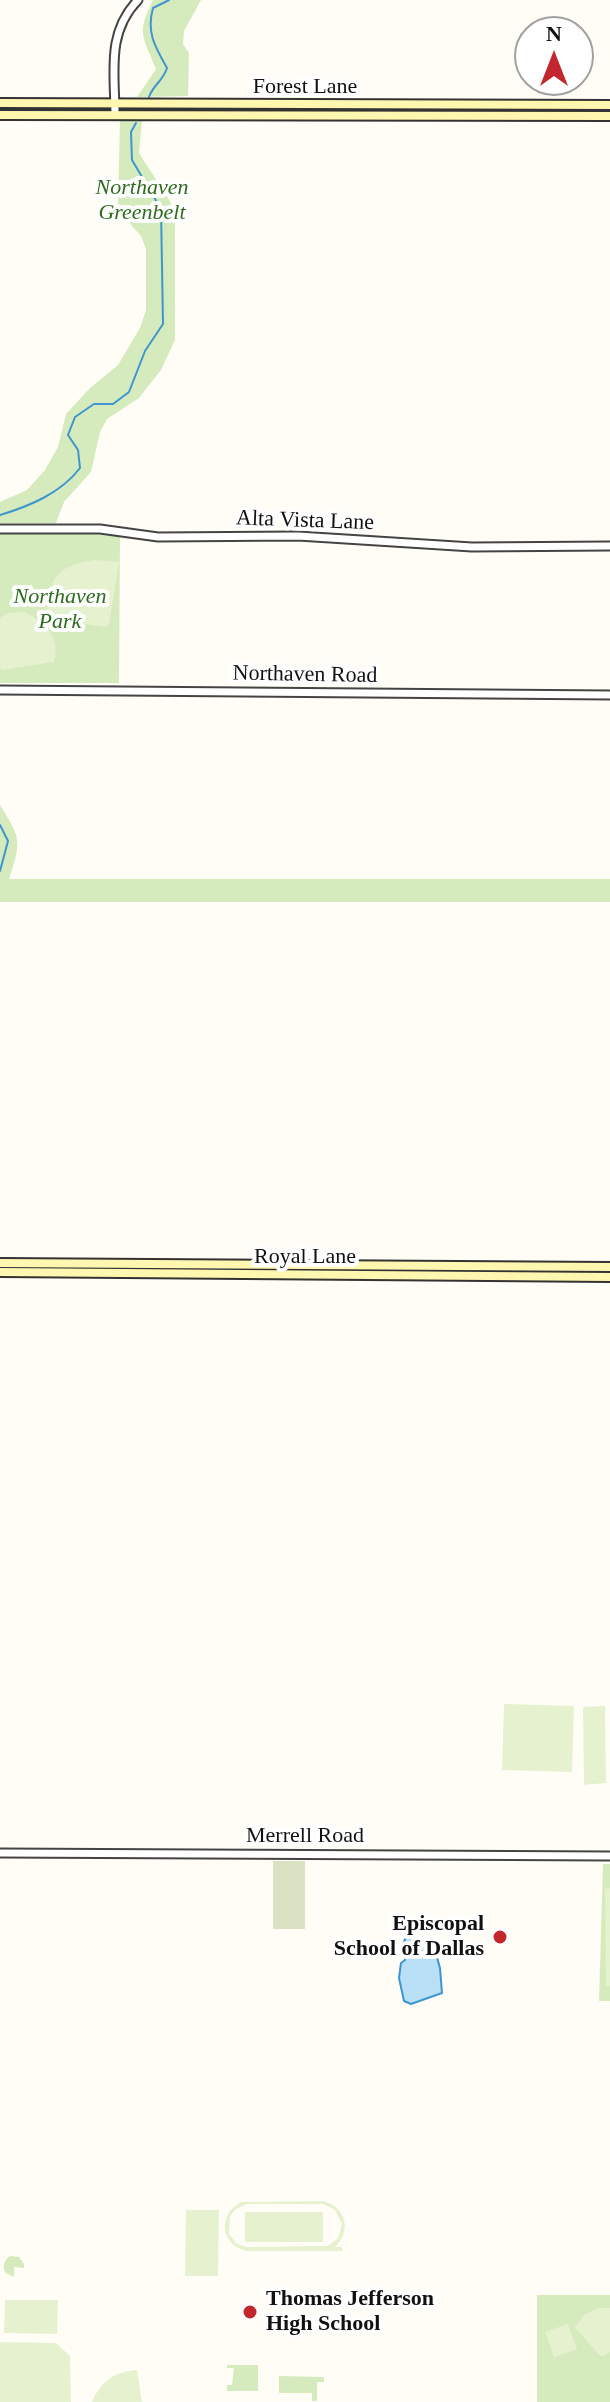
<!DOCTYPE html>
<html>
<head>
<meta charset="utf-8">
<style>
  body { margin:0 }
  #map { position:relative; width:610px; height:2402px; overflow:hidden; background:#fffdf5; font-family:"Times New Roman",serif }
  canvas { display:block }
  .north { position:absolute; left:514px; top:16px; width:80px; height:80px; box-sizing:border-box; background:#fff; border:2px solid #a0a0a0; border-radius:50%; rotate:0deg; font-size:22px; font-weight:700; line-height:32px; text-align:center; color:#111 }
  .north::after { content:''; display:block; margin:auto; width:28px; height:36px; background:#c4262e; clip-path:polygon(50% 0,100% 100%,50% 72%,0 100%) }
</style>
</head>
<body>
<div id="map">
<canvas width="610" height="2402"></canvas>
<div class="north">N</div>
</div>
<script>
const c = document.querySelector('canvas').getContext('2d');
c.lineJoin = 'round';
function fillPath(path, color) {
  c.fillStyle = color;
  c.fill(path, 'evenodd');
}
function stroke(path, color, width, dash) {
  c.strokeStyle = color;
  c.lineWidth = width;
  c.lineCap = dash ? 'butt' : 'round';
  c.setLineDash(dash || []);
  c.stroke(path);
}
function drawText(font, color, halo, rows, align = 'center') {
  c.font = font + ' "Times New Roman",serif';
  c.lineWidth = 8;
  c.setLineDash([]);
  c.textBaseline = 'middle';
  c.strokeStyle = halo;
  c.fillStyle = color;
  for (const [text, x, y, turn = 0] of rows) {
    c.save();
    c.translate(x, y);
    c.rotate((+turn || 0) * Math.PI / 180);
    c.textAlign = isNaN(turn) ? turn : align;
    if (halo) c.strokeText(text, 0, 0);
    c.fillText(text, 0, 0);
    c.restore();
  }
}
fillPath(new Path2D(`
  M153,0H201L184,31L183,44L189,53L188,96L137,97L156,69C143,36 136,34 153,0Z
  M120,121H142L139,153L170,201L175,219V340L161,370L139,398L107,419L100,432L91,472L64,502L56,523H0V502L27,490L45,470L58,447L66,414L90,388L118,365L140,328L146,310V249L141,236L124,217L118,203Z
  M0,534H101L120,537L119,683H0Z
  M0,805C22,840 21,842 9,879H610V902H0Z
  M603,1864H610V2001H599Z
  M10,2256L19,2257L24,2264V2268L14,2267V2277L6,2273C2,2267 4,2260 10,2256Z
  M537,2295H610V2402H537Z
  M227,2365H258V2391H227V2385H232L234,2368H227Z
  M279,2376L324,2377V2382H317V2401H312V2393H279Z`), '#d5ebbd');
fillPath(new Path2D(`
  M273,1861H305V1929H273Z`), '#d9e3c4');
fillPath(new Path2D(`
  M95,560L119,562L109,624L105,627L47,618C49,578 55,566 95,560Z
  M25,612C46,623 61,638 54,662L2,670L0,668V618L8,613Z
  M504,1704L574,1706L572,1772L502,1770Z
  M605,1706L606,1783L584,1785L583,1707Z
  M610,1888V1986H606L605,1889Z
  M323,2201C346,2207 352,2230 335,2247H342V2251H247C220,2245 217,2215 241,2202ZM323,2204L335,2210L342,2224L338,2238L328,2246L247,2247L237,2244L229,2234L230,2216L236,2209L247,2204Z
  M186,2210H219L218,2276H185Z
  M245,2212H323V2242H245Z
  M5,2300H58L57,2334L4,2333Z
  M599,2308H610V2351L605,2356H600L575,2327L585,2314Z
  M568,2324L577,2349L554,2357L545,2332Z
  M0,2342L56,2343L70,2356L71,2402H0Z
  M137,2370L142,2402H92C101,2381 114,2372 137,2370Z`), '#e6f2cf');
const water = new Path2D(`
  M406,1937L426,1939L439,1943L440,1947L436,1954L440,1968L442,1993L411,2004L404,2001L399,1978L401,1963L405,1960L403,1944Z`);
fillPath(water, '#b9e0f7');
stroke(water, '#3f96cf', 2);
stroke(new Path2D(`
  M149,97C153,85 163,81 167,68C155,47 146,32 153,8L169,0
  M0,515C30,506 61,493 80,468L78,450L68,435L75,417L94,404H113L129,392L145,351L163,324L161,209L132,160L131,132L136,123
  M0,825L8,841L0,871`), '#3f96cf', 2);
const tertiary = new Path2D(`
  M115,115C115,73 106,33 138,0
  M0,529H100L158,537L298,536L472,547L610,546
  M0,690L610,695
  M0,1853L610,1856`);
const secondary = new Path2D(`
  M0,103L610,105
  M0,115L610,116
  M0,1263L610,1267
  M0,1272L610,1277`);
stroke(tertiary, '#444', 11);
stroke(secondary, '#333', 12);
stroke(tertiary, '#fff', 7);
stroke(secondary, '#fff6b0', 8);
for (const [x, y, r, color] of [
  [500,1937,8,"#c4262e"],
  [250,2312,8,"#c4262e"]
]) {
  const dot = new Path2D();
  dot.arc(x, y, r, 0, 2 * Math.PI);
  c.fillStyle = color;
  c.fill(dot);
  stroke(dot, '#fff', 3);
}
drawText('22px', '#111', '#fff', [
  ["Forest Lane",305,87],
  ["Alta Vista Lane",305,521,2],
  ["Northaven Road",305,675,1],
  ["Royal Lane",305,1257],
  ["Merrell Road",305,1836]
]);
drawText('italic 22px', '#2f6b1f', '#fff', [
  ["Northaven",142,188],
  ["Greenbelt",142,213],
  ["Northaven",60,597],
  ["Park",60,622]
]);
drawText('bold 22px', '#111', '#fff', [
  ["Episcopal",484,1924],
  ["School of Dallas",484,1949],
  ["Thomas Jefferson",266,2299,"left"],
  ["High School",266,2324,"left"]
], 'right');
</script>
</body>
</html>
